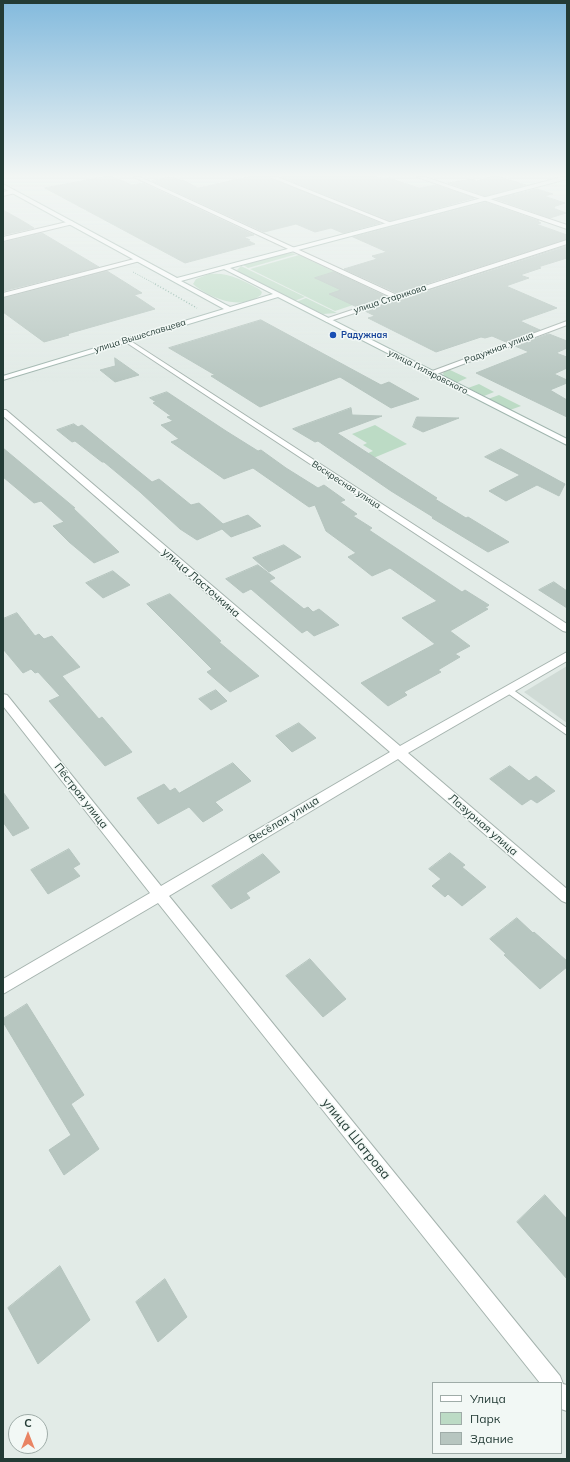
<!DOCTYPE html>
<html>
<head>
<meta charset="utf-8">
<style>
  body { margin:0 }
  #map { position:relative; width:570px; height:1462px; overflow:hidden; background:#e2ebe7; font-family:Mulish,sans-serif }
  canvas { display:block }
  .frame { position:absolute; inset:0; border:4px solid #233b35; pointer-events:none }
  .legend { position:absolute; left:432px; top:1382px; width:130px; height:72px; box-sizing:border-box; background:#f2f8f5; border:1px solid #9faca8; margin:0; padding:5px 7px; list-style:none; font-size:12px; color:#233b35 }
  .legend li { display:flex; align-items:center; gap:8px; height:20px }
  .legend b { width:20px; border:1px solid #9faca8 }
  .north { position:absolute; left:8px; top:1414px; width:40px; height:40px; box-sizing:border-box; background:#f2f8f5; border:1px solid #9faca8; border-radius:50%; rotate:0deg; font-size:11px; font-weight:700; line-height:16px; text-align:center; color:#233b35 }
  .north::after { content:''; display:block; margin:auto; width:14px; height:18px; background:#e98463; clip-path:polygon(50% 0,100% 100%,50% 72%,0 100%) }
</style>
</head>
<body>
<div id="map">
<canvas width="570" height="1462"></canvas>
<div class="frame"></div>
<ul class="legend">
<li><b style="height:5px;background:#fff"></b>Улица</li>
<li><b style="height:11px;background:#bcdbc5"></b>Парк</li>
<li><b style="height:11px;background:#b7c6c0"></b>Здание</li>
</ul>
<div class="north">С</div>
</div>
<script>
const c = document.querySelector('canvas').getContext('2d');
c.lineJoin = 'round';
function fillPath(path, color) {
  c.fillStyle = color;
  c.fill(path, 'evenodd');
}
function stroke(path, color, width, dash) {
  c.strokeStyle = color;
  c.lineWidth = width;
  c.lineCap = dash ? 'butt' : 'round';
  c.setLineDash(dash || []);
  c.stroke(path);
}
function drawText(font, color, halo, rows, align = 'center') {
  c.font = font + ' Mulish,sans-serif';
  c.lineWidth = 3;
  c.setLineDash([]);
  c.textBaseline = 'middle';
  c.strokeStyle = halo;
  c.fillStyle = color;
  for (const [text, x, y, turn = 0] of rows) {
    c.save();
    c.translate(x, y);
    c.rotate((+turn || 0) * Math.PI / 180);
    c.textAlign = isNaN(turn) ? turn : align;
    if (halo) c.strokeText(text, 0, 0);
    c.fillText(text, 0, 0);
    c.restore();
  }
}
fillPath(new Path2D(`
  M567,666V723L524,692Z`), '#d0dbd6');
fillPath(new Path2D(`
  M291,253L297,254L248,268L243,265L284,254Z
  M299,255L381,294L383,295L335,311L250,269Z
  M241,266L305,297L294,301L239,273L237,270Z
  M209,274C229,272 242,280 259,289L262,292L261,295C244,308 223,302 206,293C202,290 197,288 193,284L196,279Z
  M306,298L337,313L323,314L296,302Z
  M448,369L467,378L456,383L444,377L443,373Z
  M479,384L494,392L484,396L468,388Z
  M499,395L521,406L510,410L488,399Z
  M375,425L407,444L359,464L352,460L373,451L363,445L367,443L352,434Z`), '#bcdbc5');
const building = new Path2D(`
  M103,177H113L132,185L143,183L254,235L244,237L250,240H247L255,244L185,263L45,188Z
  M169,177L185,181L198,188L248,177H269L380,223L343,233L331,228L315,232L296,224L264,232L152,181Z
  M281,177H377L383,179L389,178L419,188L436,185L474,198L390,221Z
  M490,177H500L526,185L485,196L448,183L472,179L476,181Z
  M537,189L553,194L544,196L565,203L553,207L555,208H553L566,213L550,218L496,199Z
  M485,202L539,221H537L541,223L536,224L567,235V239L397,293L344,269L377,259L372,256L387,252L353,237Z
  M3,210L21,220L34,228L3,235Z
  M42,233L99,267L3,291V242Z
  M567,246V258L538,267L541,268L520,275L529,278L506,286L557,308L520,321L540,330L506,342L492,336L485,338L481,337L436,352L368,318L375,316L365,311Z
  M107,271L142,293L134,295L155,309L67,334L69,335L44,342L3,312V298Z
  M334,272L387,297L357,307L329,294L341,290L315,278Z
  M261,320L381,385L389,382L419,399L391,408L340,377L260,407L211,376L215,375L169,348Z
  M549,334L567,341V348L556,353L567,357V368L554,374L567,380V383L550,390L567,400V417L476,373L529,352L515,346Z
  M115,358L139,375L115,382L100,370L115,366Z
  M167,392L226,431L258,451L261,450L286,468L318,488L324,485L345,500L340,502L357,514L353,516L372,528L369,530L462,592L465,590L489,605L485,608L488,609L450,631L470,646L455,654L460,657L438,670L441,672L404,692L407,695L388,706L361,683L435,644L402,618L437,601L390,568L372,576L348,557L356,553L326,531L315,505L309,507L253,468L224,479L171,442L179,439L161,425L173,421L167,417L171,416L153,403L156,402L150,398Z
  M351,408L352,415L382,416L337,433L437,498L435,499L466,518L468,517L509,542L488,552L432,518L433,517L391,491L318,441L315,442L293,429Z
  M417,417L459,418L423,432L413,427Z
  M74,424L78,427L82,425L152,482L159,479L191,505L199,503L223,524L248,515L261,526L231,537L222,529L197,540L180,529L140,492L104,462H102L75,441L72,442L57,430Z
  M3,448L75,508H73L119,552L94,563L69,542L53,526L64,522L41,501L34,503L3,477Z
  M501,449L565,484L559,496L537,485L506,501L489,491L520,475L485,457Z
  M284,545L301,557L269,572L253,558Z
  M258,565L275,578L269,581L304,609L308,607L313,612L319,609L339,625L314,636L307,630L302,633L251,589L243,593L226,579Z
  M113,571L130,585L103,598L86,583Z
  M554,582L567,591V608L539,590Z
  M170,594L221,641L219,642L259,676L230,692L207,672L212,669L147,604Z
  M17,613L35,636L39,634L44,639L52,636L80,667L62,676L99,719L102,717L132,752L105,766L49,701L60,696L38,672L35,673L31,669L23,673L3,649V619Z
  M216,690L227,701L211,710L199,699Z
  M299,723L316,738L292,752L276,736Z
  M233,763L251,781L215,802L223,810L203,822L189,807L158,824L137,798L164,784L170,791L175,788L179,793Z
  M510,766L529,781L536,776L555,791L537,803L531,799L522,805L490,779Z
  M3,792L29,828L13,836L3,822Z
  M69,849L80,864L73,868L80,876L48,894L31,870Z
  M450,853L465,865L462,867L486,887L462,906L448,894L445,897L432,886L441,879L429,869Z
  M263,854L280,872L246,893L250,898L231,909L212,886Z
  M517,918L533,933L534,932L567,961V967L540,989L504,955L506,954L490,939Z
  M310,959L346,999L323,1017L286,976Z
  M27,1004L84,1095L71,1104L99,1149L64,1175L49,1150L71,1135L3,1022V1019Z
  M545,1195L567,1219V1279L517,1222Z
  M60,1266L90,1320L38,1364L8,1308Z
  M165,1279L187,1317L158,1342L136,1302Z`);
fillPath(building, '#b7c6c0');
stroke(building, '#b5c4be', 1);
const lane = new Path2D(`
  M509,687L567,728V735L506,692L505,690L506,688Z`);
const street = new Path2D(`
  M134,177H140L397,295L567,240V244L327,322L324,320L325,319L391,297Z
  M270,177H277L394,224L389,225Z
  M417,177H425L567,225V229Z
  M13,190L15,191V193L3,196V192Z
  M71,221L73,222V224L3,241V237Z
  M138,258L140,259V261L3,297V293Z
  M567,321V325L434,375H431L427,373Z
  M126,338L567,624V632L563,631L124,341V339Z
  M3,410H6L400,746L567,652V661L408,753L567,889V903L562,901L398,759L169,896L560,1376L563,1384L567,1385V1411L561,1409V1383H540L158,903L3,994V979L150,893L3,706V694L7,695L161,886L390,752L3,416Z`);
const secondary = new Path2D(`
  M562,177H567V179L230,268L567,439V445L278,297L3,380V376L224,309L3,188V184L177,278ZM224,269L273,294L230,307L181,281Z`);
stroke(lane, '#a5b3ae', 2);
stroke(street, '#a5b3ae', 2);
stroke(secondary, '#a1b6af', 2);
stroke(new Path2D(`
  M133,272L157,285`), '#84ada0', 1, [1, 1.5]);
stroke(new Path2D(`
  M155,284L197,308`), '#84ada0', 1.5, [1, 2]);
fillPath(lane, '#fff');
fillPath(street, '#fff');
fillPath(secondary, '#fff');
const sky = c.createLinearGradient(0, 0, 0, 382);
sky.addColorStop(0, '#83badd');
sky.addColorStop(0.46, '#f2f6f4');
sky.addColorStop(1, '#f2f6f400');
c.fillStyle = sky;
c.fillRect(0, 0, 570, 382);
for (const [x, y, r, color] of [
  [333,335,4,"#1a4fb4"]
]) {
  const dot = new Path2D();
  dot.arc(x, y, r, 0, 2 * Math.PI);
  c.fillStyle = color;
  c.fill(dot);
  stroke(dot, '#f2f8f5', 1.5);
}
drawText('9px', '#233b35', '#f2f8f5', [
  ["улица Старикова",390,299,-18],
  ["улица Вышеславцева",140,336,-17],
  ["Радужная улица",499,348,-21],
  ["улица Гиляровского",428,372,27],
  ["Воскресная улица",346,485,33]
]);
drawText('bold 9px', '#164399', '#f2f8f5', [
  ["Радужная",341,335]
], 'left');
drawText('11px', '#233b35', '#f2f8f5', [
  ["улица Ласточкина",201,583,41],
  ["Пёстрая улица",81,796,52],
  ["Весёлая улица",284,820,-31],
  ["Лазурная улица",483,825,41]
]);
drawText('13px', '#233b35', '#f2f8f5', [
  ["улица Шатрова",356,1139,51]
]);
</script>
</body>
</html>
